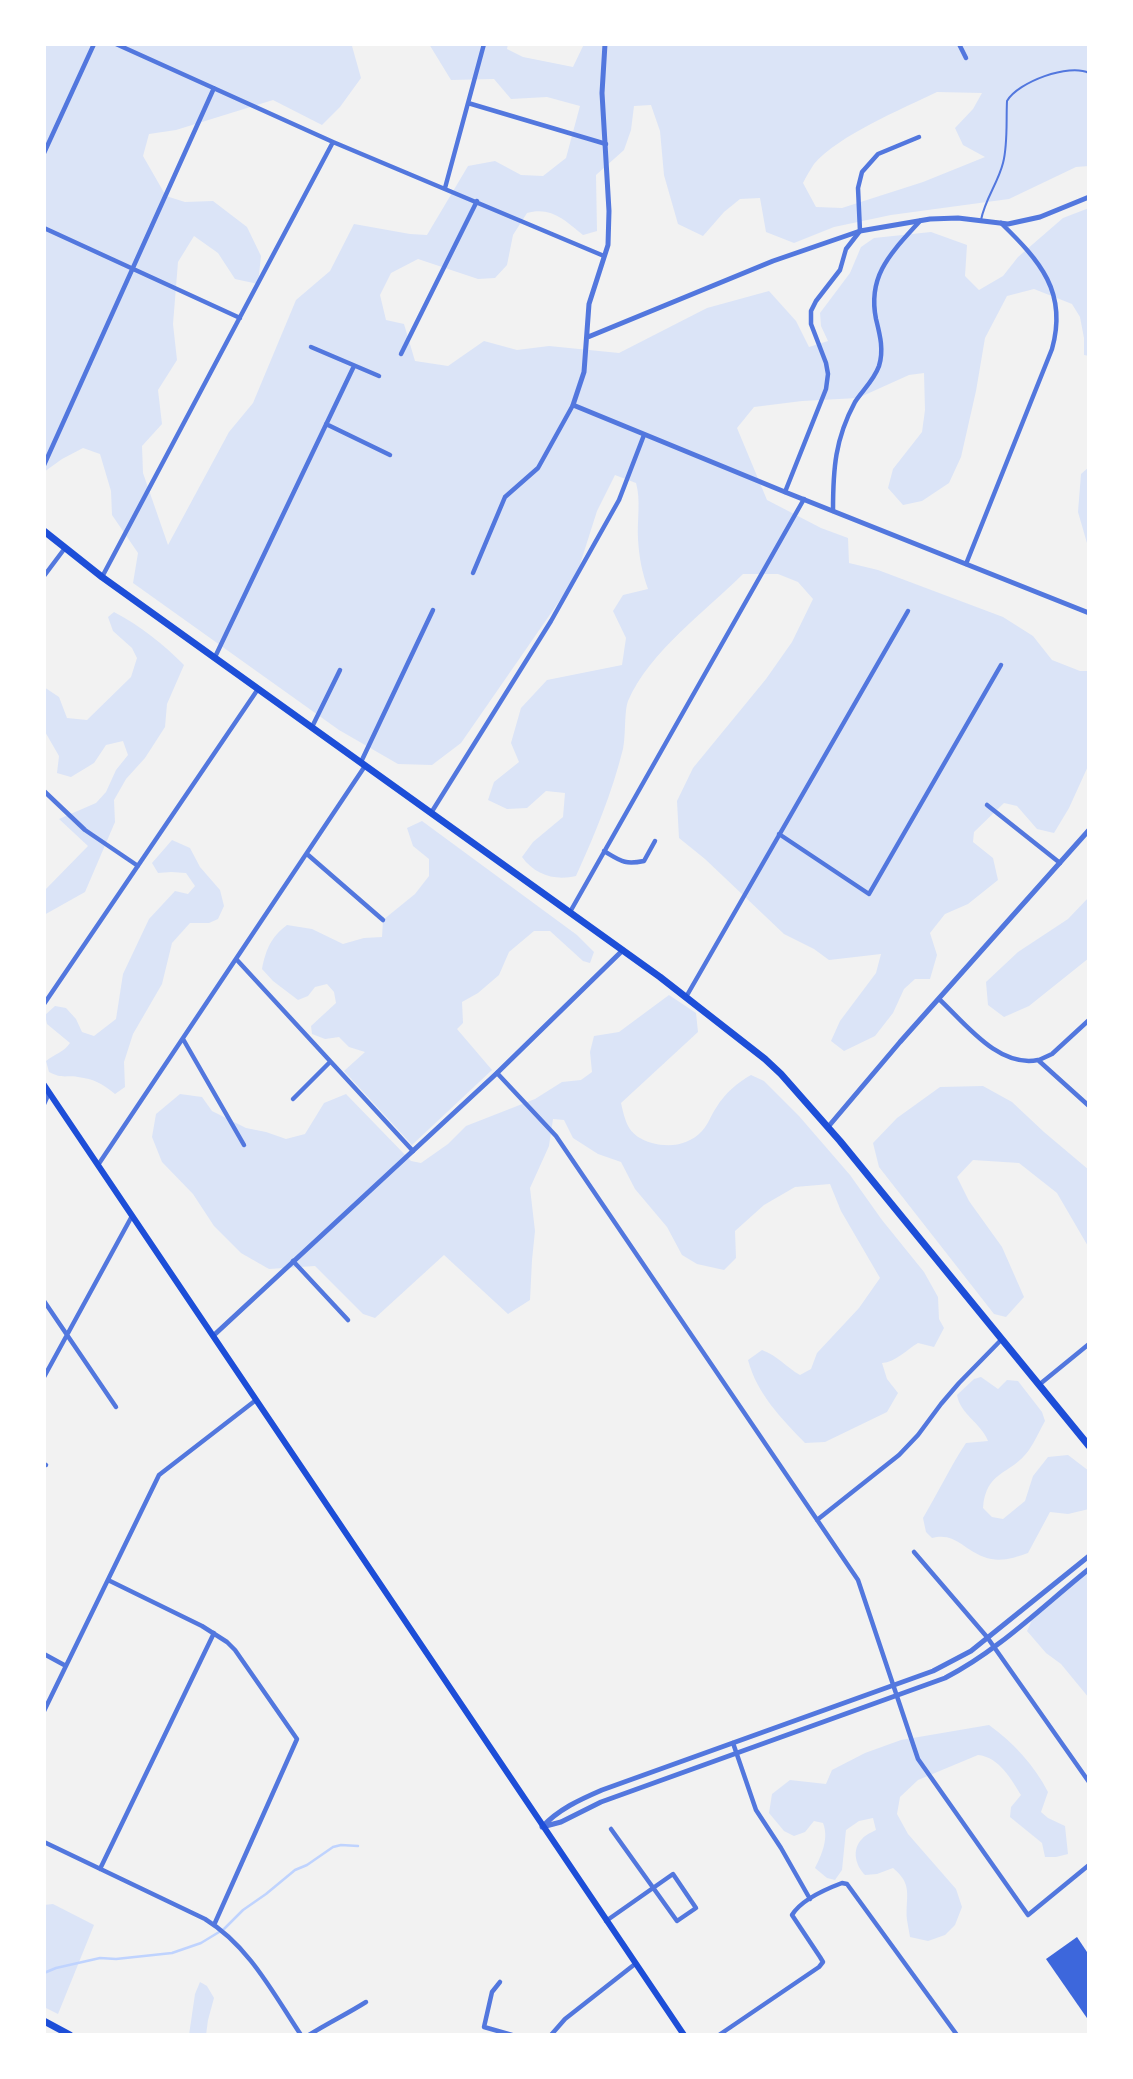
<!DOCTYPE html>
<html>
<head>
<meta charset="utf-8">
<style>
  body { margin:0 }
  #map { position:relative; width:1133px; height:2079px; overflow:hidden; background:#f2f2f2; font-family:Quicksand,sans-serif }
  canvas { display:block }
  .frame { position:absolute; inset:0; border:46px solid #fff; pointer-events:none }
</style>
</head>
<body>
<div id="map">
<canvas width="1133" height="2079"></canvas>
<div class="frame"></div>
</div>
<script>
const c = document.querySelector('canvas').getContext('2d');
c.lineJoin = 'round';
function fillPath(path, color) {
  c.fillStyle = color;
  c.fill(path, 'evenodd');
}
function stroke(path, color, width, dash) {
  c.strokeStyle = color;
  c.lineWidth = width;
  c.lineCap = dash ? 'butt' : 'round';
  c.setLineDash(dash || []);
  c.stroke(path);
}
fillPath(new Path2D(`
  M44,44H349L352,46L361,78L340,107L322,125L273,100L176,130L149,134L143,156L166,196L185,202L213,201L247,227L261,256L258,284L235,279L218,253L194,236L178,262L173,324L177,360L158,390L162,424L142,446L143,473L168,545L229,432L253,403L296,300L330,271L354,224L410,234L427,235L468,166L495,161L521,175L543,176L566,158L580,106L547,97L511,99L494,79L451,80L429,44H508L507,49L523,57L573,67L584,44H1089V166L1076,167L1009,199L891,215L834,227L794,243L766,232L760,198L740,199L724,212L703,236L678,224L664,175L660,131L651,105L634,106L631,130L624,150L596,175L597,231L583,235C566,221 551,206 527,213L513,235L507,265L495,278L478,279L418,259L391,273L380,295L386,320L404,324L415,361L448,366L484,341L517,350L549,346L619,353L707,308L769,291L796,321L809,347L828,341L821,326L820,313L850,273L861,247L874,238L931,232L967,245L965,276L979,290L1003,276L1018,257L1063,218L1089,208V356L1084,355V338L1080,317L1072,304L1034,289L1007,296L985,338L976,391L961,457L949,483L922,501L903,505L888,488L893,469L922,432L925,410L924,373L909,375L858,398L802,401L754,407L737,428L767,500L821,528L848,538L849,563L878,570L1003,617L1033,636L1052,660L1080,671H1089V764L1069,808L1054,833L1037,829L1017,806L1004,803L974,832L973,842L993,858L998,880L968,904L945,914L930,933L937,955L930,979H915L904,989L893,1013L875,1036L844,1051L831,1041L840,1021L876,973L881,954L829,960L814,949L784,934L705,859L679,838L677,801L693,768L766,679L792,642L813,599L798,582L778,574H743C706,611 649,652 628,701C624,712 626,735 623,749C612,793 595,834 576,876C555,881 535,875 522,857L533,842L563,817L565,793L546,791L527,808L507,809L488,800L494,782L519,762L511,743L521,708L547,680L622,665L626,638L613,611L623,595L648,589C642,572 639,557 638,539C637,520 641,500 636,483L615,475L597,511L576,577L461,743L432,765L398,764L339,730L133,583L138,553L112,515L111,491L100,454L83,448L62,459L44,472ZM937,92L982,93L973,109L955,128L963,145L985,157L923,182L842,208L816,207L803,183C806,177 810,170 814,164C839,135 902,109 937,92Z
  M1089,467V550L1078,512L1081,474Z
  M114,612C141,626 163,644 184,665L167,704L165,727L145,758L126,779L114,800L115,822L85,892L44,915V891L88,846L59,819L96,803L106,792L116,770L128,755L123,741L106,745L94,763L71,777L57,773L59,756L44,730V687L59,697L67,718L87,720L131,677L137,658L132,648L113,631L108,617Z
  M422,821L577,935L594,952L590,963L583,961L550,931H534L509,952L499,975L478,993L462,1002L463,1023L457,1029L492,1070L412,1145L344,1071L365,1052L349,1047L339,1037L325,1039L312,1034L311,1026L336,1003L334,992L327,984L315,987L308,996L298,1000L273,981L262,969C266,949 271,937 287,925L312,929L343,944L364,938L382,937L383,920L415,894L429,876V859L413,846L407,828Z
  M172,840L190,848L200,867L220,890L224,906L218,919L209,923H190L172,943L162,984L133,1034L124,1062L125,1087L115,1094C103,1084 94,1079 78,1077C65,1075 62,1079 49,1072L46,1061C55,1054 64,1052 70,1043L47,1024L45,1015L55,1006L66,1008L76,1019L82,1032L94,1036L116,1019L123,974L149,919L175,891L188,894L195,886L186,873L171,872L158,873L152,863Z
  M1089,897V958L1029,1006L1004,1017L988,1005L986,982L1018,952L1068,919Z
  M669,995L696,1013L698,1032L621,1103C626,1125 629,1136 652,1143C670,1148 689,1145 702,1131C708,1125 711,1115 716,1108C725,1093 737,1083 751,1075L764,1081L799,1116L850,1175L882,1220L924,1272L938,1297L939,1319L944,1328L934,1347L918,1343C906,1350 896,1362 882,1363L887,1379L898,1393L887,1412L825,1442L805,1443C781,1418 757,1394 748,1360L762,1350C778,1356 786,1367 800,1375L811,1369L817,1353L859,1308L880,1278L841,1211L830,1184L795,1187L764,1205L735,1231L736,1258L724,1270L697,1264L682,1255L667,1227L635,1189L621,1162L598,1154L573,1138L564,1120L553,1119L549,1146L530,1188L535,1231L532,1260L530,1300L508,1314L444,1255L375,1318L363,1314L315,1266L269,1269L241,1253L214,1226L193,1194L162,1162L152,1137L156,1114L180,1094L202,1097L212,1111L246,1128L266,1132L286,1139L305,1134L324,1103L346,1094L411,1161L421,1163L448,1144L466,1126L535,1099L562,1082L581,1080L592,1072L590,1052L594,1036L619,1032Z
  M983,1086L1012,1102L1044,1132L1089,1170V1248L1057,1193L1019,1163L973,1160L957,1177L969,1201L1002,1247L1024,1297L1006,1317L994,1314L879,1167L873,1143L897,1118L940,1087Z
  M981,1377L998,1389L1007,1380L1018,1381L1042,1412L1045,1421C1040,1430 1035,1441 1029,1450C1010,1476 986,1470 983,1508L992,1517L1003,1519L1025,1501L1033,1476L1048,1457L1068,1455L1089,1471V1509L1068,1514L1050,1512L1028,1553C1014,1558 999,1563 984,1557C964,1550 955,1532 932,1538L926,1532L923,1518C938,1493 950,1467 966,1443L988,1441C981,1423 960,1414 957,1395L974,1379Z
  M1089,1571V1698L1061,1664L1046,1653L1027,1631L1033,1618Z
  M989,1725C1014,1743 1034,1765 1048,1792L1041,1812L1048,1818L1065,1826L1068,1854L1056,1857H1045L1042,1843L1010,1817L1011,1807L1021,1795C1011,1779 999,1757 978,1755L918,1780L900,1797L897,1814L908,1834L956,1889L962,1907L955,1925L945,1935L928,1941L910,1937C909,1931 908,1926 907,1920C905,1897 914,1885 893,1868L877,1874L865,1875C856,1866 851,1850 862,1839C865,1835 872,1832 876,1830L873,1818L859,1821L846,1830L842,1870L835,1880L827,1878L815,1868C822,1854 829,1838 823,1823L814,1821L805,1832L794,1836L784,1831L769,1813L772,1794L790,1780L826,1784L832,1770L865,1753L901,1740Z
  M53,1904L94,1925L58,2014L44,2007V1905Z
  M200,1982L207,1986L214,1998L208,2020L206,2035H189L195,1994Z`), '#dbe4f7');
stroke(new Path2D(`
  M44,1973L56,1968L100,1958L116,1959L172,1953L201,1943L224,1929L243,1910L266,1894L295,1870L307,1865L333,1847L341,1845L358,1846`), '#bfd3fe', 2.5);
fillPath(new Path2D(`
  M1077,1937L1089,1955V2021L1046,1959Z`), '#3d67dc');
stroke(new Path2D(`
  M981,220C985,199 998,183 1003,163C1008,144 1006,121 1007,101C1018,82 1069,63 1089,73`), '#5277de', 2);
stroke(new Path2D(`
  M116,44L333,142L604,256
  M959,44L966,58
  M468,103L606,144
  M44,153L94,44
  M445,188L484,44
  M44,228L240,318
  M311,347L379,376
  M401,354L477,201
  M326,424L390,455
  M44,465L214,88
  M785,492L826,389L828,374L826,363L811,324V311L816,301L840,270L846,249L860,231L858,188L862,172L878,154L919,137
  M833,511C833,469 835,439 855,402C863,390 874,380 879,366C884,350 880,335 876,319C867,275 892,252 920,221
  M966,564L1052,349C1068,292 1040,261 1001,223
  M473,573L505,497L538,468L573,405
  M44,576L65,548
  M102,577L333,142
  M215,657L354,366
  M312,727L340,670
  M361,762L433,610
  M44,791L85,830L138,866
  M987,805L1060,863
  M431,813L551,621L619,500L644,435
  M779,834L869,894L1001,665
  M604,851C621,861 624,865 644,861L655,841
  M307,854L383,920
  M570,912L804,499
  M237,960L413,1151
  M686,997L908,611
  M939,999C965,1023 998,1068 1038,1060L1089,1106
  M44,1004L258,689
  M183,1039L244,1145
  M1039,1060L1052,1054L1089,1020
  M497,1073L556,1136L858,1580L918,1759L1028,1915L1089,1865
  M293,1099L330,1062
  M44,1104L49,1093
  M98,1165L365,766
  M293,1261L348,1320
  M44,1301L116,1407
  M44,1377L132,1216
  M1040,1384L1089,1344
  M44,1464L46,1465
  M817,1520L899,1455L918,1435L941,1404L959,1383L1002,1339
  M914,1552L987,1637L1089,1782
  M108,1580L202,1626L227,1642L235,1650L297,1739L214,1925
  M44,1654L66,1666
  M44,1711L159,1475L256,1400
  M733,1743L756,1810L781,1848L810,1899
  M44,1842L205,1919C249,1946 273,1993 301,2035
  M100,1869L214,1633
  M606,1921L673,1874L696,1908L677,1921L611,1829
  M500,1982L492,1992L484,2027L512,2035
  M309,2035C328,2023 347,2014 366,2002
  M551,2035L565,2019L635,1964
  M719,2035L819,1967L823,1962L820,1957L792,1915C801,1900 826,1889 842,1883L847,1884L957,2035`), '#5277de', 4.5);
stroke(new Path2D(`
  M605,44L602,93L609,211L608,245L589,304L584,372L573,405L785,492L1089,613
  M588,337L773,261L860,231L930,219L958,218L1008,224L1040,217L1089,197
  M828,1127L900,1042L1089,830
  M213,1336L497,1073L623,950
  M542,1827C559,1809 579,1800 602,1790L933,1671L971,1651L1089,1556
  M542,1827L561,1822L601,1802L945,1678C998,1651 1043,1606 1089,1569`), '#5277de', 5);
stroke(new Path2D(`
  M44,1085L684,2035`), '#1d4ed8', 6);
stroke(new Path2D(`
  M44,531L102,577L660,977L765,1059L781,1074L840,1141L1089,1446
  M44,2021L70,2035`), '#1d4ed8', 7);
</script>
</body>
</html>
